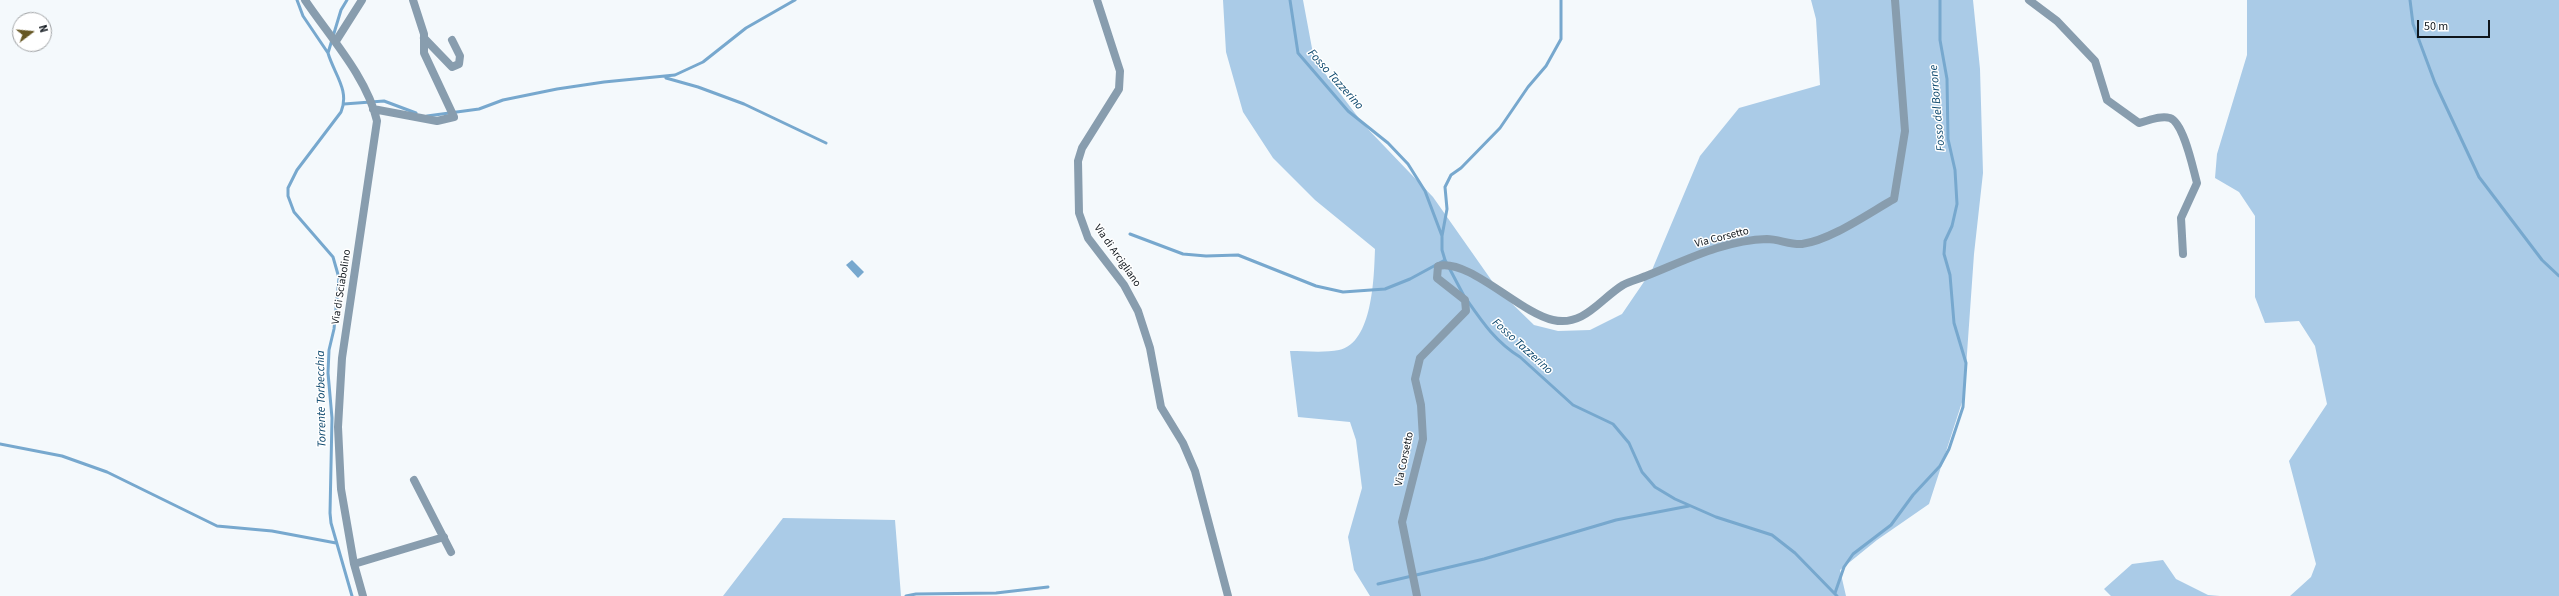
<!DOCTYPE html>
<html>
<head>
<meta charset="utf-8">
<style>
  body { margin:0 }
  #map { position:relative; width:2559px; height:596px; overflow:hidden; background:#f4f9fc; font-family:"Source Sans 3",sans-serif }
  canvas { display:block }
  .north { position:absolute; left:12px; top:12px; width:40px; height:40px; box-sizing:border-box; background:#fff; border:1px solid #9fa2a4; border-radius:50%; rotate:74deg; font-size:11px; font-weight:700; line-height:16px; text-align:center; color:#0f161c }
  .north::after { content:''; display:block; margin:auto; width:14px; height:18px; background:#665724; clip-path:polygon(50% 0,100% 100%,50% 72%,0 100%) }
  .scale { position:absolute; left:2417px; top:20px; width:73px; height:18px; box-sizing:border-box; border:2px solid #0f161c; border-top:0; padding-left:5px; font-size:12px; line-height:14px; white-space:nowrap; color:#0f161c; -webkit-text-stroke:3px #fff; paint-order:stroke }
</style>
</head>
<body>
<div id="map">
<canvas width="2559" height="596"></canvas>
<div class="north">N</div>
<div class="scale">50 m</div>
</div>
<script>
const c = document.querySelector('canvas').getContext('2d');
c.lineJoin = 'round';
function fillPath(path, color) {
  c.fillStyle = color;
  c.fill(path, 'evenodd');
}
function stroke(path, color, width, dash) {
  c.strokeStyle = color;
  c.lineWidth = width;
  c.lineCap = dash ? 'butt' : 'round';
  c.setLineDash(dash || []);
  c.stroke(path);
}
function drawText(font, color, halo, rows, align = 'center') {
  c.font = font + ' "Source Sans 3",sans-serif';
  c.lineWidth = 3;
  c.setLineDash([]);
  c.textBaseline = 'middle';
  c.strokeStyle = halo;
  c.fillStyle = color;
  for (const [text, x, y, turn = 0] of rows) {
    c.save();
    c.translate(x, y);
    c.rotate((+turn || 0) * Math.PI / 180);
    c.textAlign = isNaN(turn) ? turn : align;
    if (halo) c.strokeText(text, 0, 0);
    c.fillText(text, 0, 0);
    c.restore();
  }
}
fillPath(new Path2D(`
  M1223,0H1303L1314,59L1364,125L1433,197L1499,291L1534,325L1558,331L1590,330L1622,314L1652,270L1700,156L1739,108L1820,85L1816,19L1811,0H1973L1980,69L1983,173L1974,254L1964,396L1929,504L1877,540L1840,570L1846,596H1370L1354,570L1348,537L1362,488L1356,440L1350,422L1298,417L1290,351C1305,351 1324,353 1339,350C1373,343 1374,276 1375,249L1315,200L1273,158L1243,112L1226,52Z
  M2247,0H2559V596H2290L2311,577L2316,564L2289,461L2327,404L2315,346L2299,321L2265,323L2255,297V216L2239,192L2215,178L2217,154L2247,55Z
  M783,518L895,520L901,596H723Z
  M2163,560L2176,579L2208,595L2220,596H2111L2104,589L2132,564Z`), '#aacbe7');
fillPath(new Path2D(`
  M852,260L864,272L858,278L846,265Z`), '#77a8ce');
stroke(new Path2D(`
  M297,0L303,16L328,53
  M347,0L341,10L328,53C334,74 350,90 341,112L297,170L288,188V196L294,212L333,257L339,278L334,329L329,350L328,373L332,418L330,513L331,523L352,596
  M1290,0L1298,53L1348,111L1388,143L1408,164L1425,191L1442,236V250L1445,260L1464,296
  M2410,0L2413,24L2435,83L2479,177L2542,260L2559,276
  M666,78L698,87L744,104L826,143
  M344,104L384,101L416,113
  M427,116L479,109L503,100L557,89L604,82L675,75L703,62L746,28L795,0
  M1130,234L1183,254L1206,256L1238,255L1316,286L1343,292L1385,289L1410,279L1445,260
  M1442,236L1447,209L1445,187L1451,175L1461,168L1500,128L1528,87L1546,66L1561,39V0
  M1467,300C1483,323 1496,342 1520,357L1573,405L1613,424L1629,443L1642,472L1655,487L1675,499L1716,517L1772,535L1795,553L1837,596
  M0,444L62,456L107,472L217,526L272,531L336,543
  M1378,584L1484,559L1616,520L1689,506
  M1835,593L1844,567L1853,554L1891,525L1913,495L1940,466L1949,449L1963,407L1966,363L1954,323L1950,275L1944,254L1945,241L1952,226L1957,204L1955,170L1948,139L1947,79L1940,40V0
  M906,596L916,594L996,593L1048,587`), '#77a8ce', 3);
stroke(new Path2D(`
  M305,0C329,36 367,77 377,121L342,358L338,427L341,489L354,564L363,596
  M1097,0L1120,71L1119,89L1082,148L1078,161L1079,213L1088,238L1124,285L1138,311L1150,348L1161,407L1183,443L1195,471L1228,596
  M2029,0L2057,21L2095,61L2107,100L2139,123C2148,121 2160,115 2170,118C2184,123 2193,169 2197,183L2181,218L2183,254
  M424,38L452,67L459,64L460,56L452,40
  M336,41L362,0
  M373,109L437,121L454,117L424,53V34L413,0
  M414,480L451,552
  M354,564L444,537
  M1417,596L1402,522L1423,439L1421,405L1415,379L1420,358L1466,311L1465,300L1437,278L1438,266C1469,258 1520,313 1553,320C1584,327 1600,299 1623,285C1630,281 1639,279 1646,276C1684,261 1724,240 1767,239C1778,239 1791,245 1802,244C1831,240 1869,213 1894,199L1905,131L1895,0`), '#889dae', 8);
drawText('11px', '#0f161c', '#fff', [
  ["Via Corsetto",1722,238,-14],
  ["Via di Arcigliano",1117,256,55],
  ["Via di Sciabolino",342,287,-81],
  ["Via Corsetto",1405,459,-78]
]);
drawText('italic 12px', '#0a466c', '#fff', [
  ["Fosso Tazzerino",1335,80,48],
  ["Fosso del Borrone",1938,108,-95],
  ["Fosso Tazzerino",1522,347,42],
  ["Torrente Torbecchia",322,399,-91]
]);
</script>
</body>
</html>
